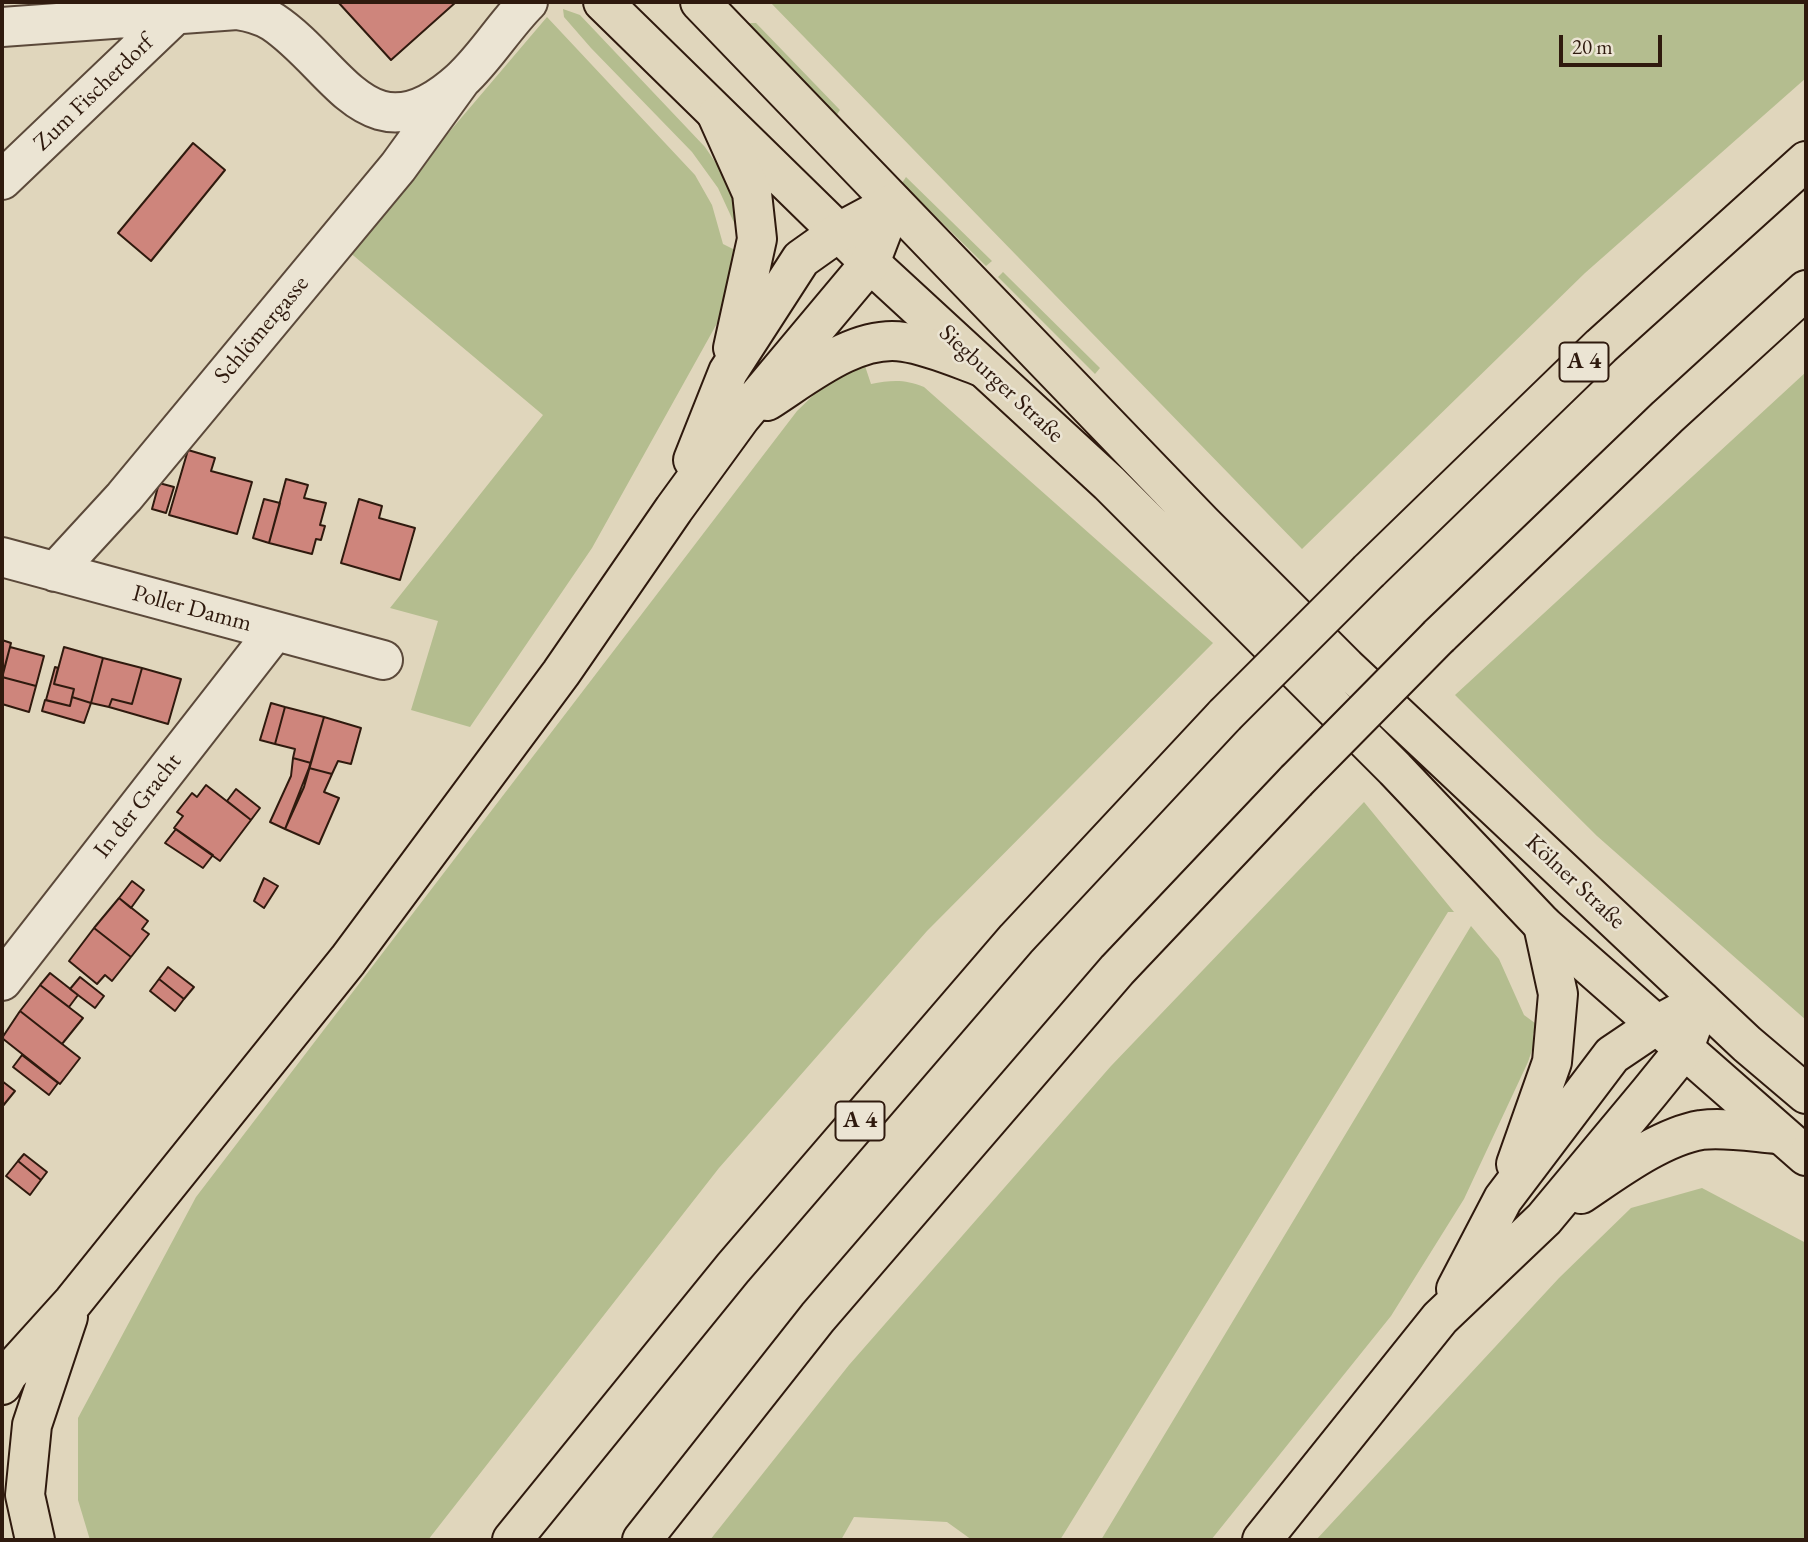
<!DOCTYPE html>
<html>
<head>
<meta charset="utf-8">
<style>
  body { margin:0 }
  #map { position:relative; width:1808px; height:1542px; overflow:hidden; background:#e0d6bc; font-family:"EB Garamond",serif }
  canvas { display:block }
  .frame { position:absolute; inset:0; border:4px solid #2f1a0e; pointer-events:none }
  .scale { position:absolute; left:1559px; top:35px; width:103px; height:32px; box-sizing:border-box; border:4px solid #2f1a0e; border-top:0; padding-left:9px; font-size:21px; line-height:24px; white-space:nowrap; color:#2f1a0e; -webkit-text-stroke:5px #ebe4d3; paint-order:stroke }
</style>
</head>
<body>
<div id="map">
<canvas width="1808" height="1542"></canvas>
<div class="frame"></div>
<div class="scale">20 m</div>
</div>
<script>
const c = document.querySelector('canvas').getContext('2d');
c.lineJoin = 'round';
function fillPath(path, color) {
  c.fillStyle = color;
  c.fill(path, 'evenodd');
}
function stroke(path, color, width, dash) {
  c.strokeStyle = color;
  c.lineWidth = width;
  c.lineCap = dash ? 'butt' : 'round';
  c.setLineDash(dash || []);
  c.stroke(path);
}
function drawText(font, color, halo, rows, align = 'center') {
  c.font = font + ' "EB Garamond",serif';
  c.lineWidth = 5;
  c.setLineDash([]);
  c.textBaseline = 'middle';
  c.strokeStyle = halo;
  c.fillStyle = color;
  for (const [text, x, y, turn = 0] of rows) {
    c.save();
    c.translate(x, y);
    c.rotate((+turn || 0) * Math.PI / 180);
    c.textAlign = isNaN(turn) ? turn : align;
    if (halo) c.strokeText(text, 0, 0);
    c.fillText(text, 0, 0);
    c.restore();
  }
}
fillPath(new Path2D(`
  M770,2H807L810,4L817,2H1806V78L1585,273L1302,549Z
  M563,9L580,15L705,147L728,181L742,227H736L718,188L692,152L591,48L564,17Z
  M547,17L695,175L712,205L723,244L739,252L720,318L592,548L470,727L411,710L438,621L390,608L543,415L348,251Z
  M746,23H756L840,110L836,116Z
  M906,177L992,261L986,266L902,183Z
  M1003,272L1100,368L1095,374L998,277Z
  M864,363L871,384C891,380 905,379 924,387L1213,643L927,931L719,1168L428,1540H90L78,1500V1418L196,1197L797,411L829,380Z
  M1806,372V1020L1597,836L1455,695Z
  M1364,802L1454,912H1448L1060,1540H972L947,1522L854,1517L841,1540H710L849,1365L1111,1066Z
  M1471,926L1499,959L1524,1015L1539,1026L1533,1034L1534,1044L1528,1062L1464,1199L1391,1316L1211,1540H1101Z
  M1702,1188L1806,1243V1540H1316L1559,1278L1631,1208Z`), '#b4bd8f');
const building = new Path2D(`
  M338,2H456L391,60Z
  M193,143L225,170L151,261L118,233Z
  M188,450L215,458L211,471L252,482L237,534L169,515Z
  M286,479L308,485L304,498L326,503L320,525L325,526L321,540L316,539L312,554L269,543Z
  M159,483L174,487L166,513L152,509Z
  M264,499L280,503L269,543L253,538Z
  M359,499L382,506L379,518L415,528L400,580L341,563Z
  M2,640L11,643L2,678Z
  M10,647L44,656L36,686L2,677Z
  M64,647L103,658L91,703L72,697L74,689L54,684Z
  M103,658L142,668L132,704L112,699L109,707L91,703Z
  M55,667L58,668L54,684L74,689L70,706L46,700Z
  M142,668L181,679L168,724L109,707L112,699L132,704Z
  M2,677L36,686L29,712L2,704Z
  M72,697L91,703L84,723L42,711L45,700L70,706Z
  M271,703L285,707L275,744L260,740Z
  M285,707L324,717L311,763L293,758L295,749L275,744Z
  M324,717L361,728L351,764L338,761L332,774L309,768Z
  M293,758L311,763L304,787L285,829L270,822L291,776Z
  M309,768L332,774L324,792L339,798L319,844L285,829Z
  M206,785L251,820L220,861L174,828L183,816L177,812L192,793L197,797Z
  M236,789L260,808L251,820L227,801Z
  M176,829L213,855L203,868L165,843Z
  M264,878L278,886L264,908L254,901Z
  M132,881L144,890L131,908L119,898Z
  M119,898L148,921L142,929L149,934L131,957L94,928Z
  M94,928L131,957L112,981L105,975L97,984L69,961Z
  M168,967L194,987L184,999L159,979Z
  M50,973L78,995L69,1007L40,985Z
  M80,977L104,996L95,1008L70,989Z
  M159,979L184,999L175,1011L150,991Z
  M40,985L83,1018L62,1044L20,1011Z
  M20,1011L80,1058L60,1084L2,1038Z
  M22,1055L58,1083L49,1095L13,1067Z
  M2,1081L15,1091L2,1107Z
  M24,1154L47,1172L41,1180L18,1161Z
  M18,1161L41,1180L30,1195L6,1176Z`);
fillPath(building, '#ce857c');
stroke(building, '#2f1a0e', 2);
const minor = new Path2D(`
  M2,27L237,10C250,12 262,15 273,22C339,66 369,163 461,80C486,57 504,26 528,2
  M2,180L178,12L180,3
  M2,557L383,660
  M55,572L124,497L398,167L461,80
  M2,981L275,631`);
const major = new Path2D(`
  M603,2L870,263L1109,483L1395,769L1543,925L1806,1156
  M700,2L1202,523L1346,667L1747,1044L1806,1094`);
const highway = new Path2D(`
  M717,115L752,193L757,239L733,348
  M767,401C805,377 856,334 904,342C931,346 957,358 982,367
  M693,460L728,372L801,259L839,232L893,203
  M1369,571L1601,346L1806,161
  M1439,636L1667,417L1806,290
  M1516,1164L1552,1062L1558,994L1543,925
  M1581,1194C1614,1172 1660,1137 1701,1130C1724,1127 1753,1132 1777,1134
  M1456,1289L1503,1199L1612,1055L1655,1026L1701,1001
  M2,1385L8,1374L73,1302L348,960L561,673L674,509L741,417L870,263L893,203
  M35,1540L25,1495L32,1425L68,1317
  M512,1540L733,1268L1016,939L1225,715
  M642,1540L818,1317L1117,970L1296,781
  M1262,1540L1440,1318L1544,1219L1649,1093L1683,1051L1701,1001`);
stroke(minor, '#5b493a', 42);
stroke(major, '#2f1a0e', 42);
stroke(highway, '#2f1a0e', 42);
stroke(minor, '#ebe4d3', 38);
stroke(major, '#e0d6bc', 38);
stroke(highway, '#e0d6bc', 38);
const highwayBridge = new Path2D(`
  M1225,715L1369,571
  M1296,781L1439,636`);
stroke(highwayBridge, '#2f1a0e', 42, []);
stroke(highwayBridge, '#e0d6bc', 38);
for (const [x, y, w] of [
  [1584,362,49],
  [860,1121,49]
]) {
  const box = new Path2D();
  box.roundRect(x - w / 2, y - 19.5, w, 39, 5);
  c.fillStyle = '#ebe4d3';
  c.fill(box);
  stroke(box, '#2f1a0e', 2);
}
drawText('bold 23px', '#2f1a0e', null, [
  ["A 4",1584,362],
  ["A 4",860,1121]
]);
drawText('24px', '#2f1a0e', '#ebe4d3', [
  ["Zum Fischerdorf",94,93,-44],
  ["Schlömergasse",262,330,-50],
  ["Siegburger Straße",1001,384,43],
  ["Poller Damm",192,609,15],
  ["In der Gracht",138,806,-52],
  ["Kölner Straße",1575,882,43]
]);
</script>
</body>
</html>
